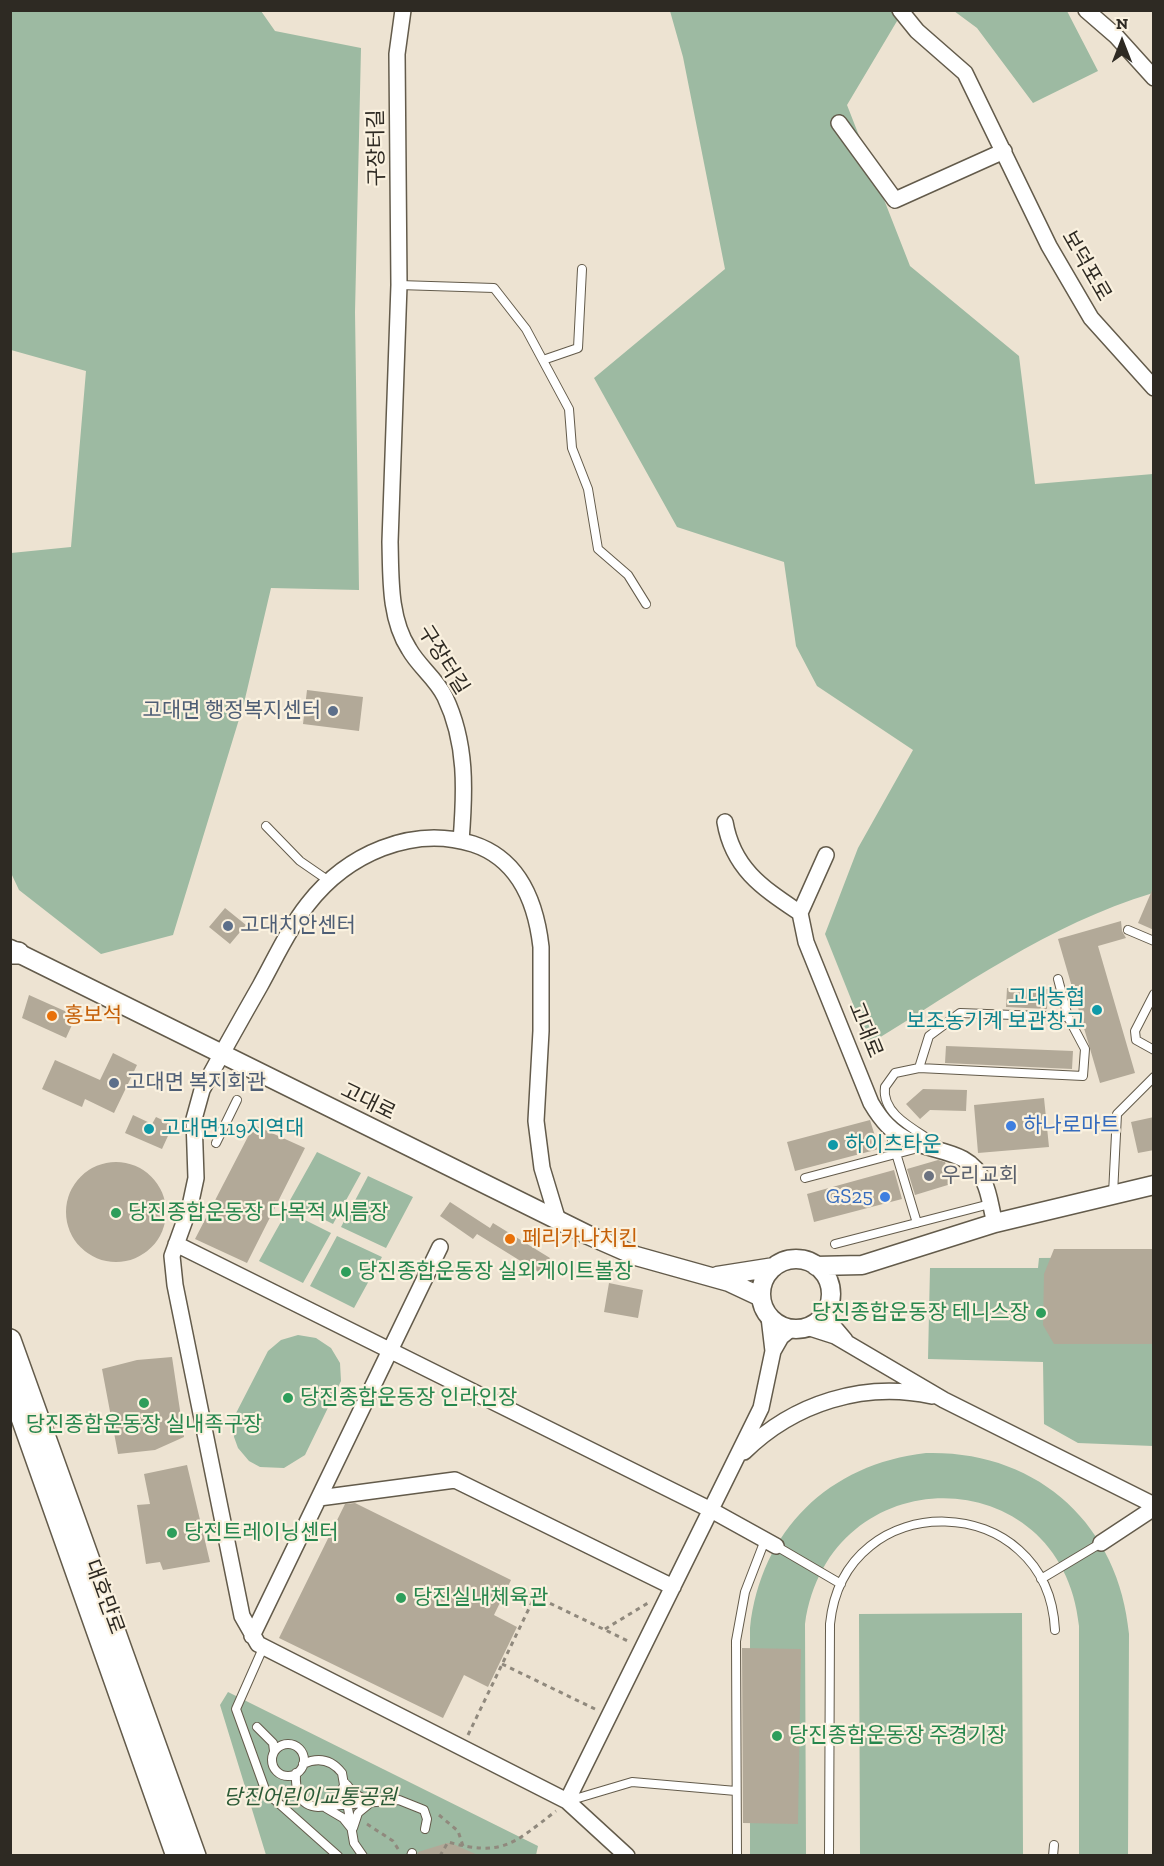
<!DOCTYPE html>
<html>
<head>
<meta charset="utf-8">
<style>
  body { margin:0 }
  #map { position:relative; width:1164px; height:1866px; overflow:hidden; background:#ede3d2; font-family:"Zilla Slab",serif }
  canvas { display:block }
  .frame { position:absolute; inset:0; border:12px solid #2e2a23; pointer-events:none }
  .north { position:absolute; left:1092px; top:12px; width:60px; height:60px; -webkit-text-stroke:4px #faf1df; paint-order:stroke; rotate:0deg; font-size:16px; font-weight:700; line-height:24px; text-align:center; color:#2e2a23 }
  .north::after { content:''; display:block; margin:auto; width:21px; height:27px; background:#2e2a23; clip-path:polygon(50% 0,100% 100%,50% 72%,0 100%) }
</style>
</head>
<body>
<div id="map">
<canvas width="1164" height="1866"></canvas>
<div class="frame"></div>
<div class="north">N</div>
</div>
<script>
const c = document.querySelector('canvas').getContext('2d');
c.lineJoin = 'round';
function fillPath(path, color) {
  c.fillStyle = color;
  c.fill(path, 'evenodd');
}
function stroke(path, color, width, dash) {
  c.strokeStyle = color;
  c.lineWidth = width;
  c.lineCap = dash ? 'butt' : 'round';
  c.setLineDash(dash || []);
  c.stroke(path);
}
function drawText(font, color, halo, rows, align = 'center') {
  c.font = font + ' "Zilla Slab","Noto Sans KR",serif';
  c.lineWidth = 4.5;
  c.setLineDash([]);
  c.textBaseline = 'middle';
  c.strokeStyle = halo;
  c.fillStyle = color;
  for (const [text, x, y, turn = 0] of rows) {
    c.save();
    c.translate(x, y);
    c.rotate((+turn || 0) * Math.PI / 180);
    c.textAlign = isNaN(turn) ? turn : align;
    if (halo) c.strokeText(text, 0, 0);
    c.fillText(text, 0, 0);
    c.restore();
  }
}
fillPath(new Path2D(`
  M11,10L261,11L275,31L361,48L355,312L359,590L271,588L244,703L173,935L101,954L19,890L11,873V553L71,547L86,371L11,350Z
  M670,11H903L847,105L910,266L1019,356L1035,484L1153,474V893C1047,925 963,987 869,1044L825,934L858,848L913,750L817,686L796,646L784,562L677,527L594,378L725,269L683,57Z
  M954,11H1067L1098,71L1033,103L977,28Z
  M317,1152L361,1173L333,1224L289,1202Z
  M368,1176L413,1197L386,1248L341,1227Z
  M287,1211L331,1233L303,1283L259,1261Z
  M337,1236L382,1257L354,1308L310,1286Z
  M1153,1257V1446L1078,1443L1044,1424L1043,1362L928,1359L930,1268H1038L1039,1258Z
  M298,1335L316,1338L331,1348L340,1363L341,1381L305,1455L284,1468L260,1467L249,1461L238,1448L234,1437L233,1419L268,1351L281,1340Z
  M926,1453C1037,1450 1119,1524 1129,1634L1128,1855H1079V1626C1062,1457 829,1455 805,1624L806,1855L750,1856V1628C761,1530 829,1464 926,1453Z
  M1022,1613L1023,1855H860L859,1614Z
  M228,1692L538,1846L536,1855H266L220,1705Z`), '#9dbaa2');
fillPath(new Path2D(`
  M307,690L363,697L359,731L303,724Z
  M1153,888H1154V930L1138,923Z
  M225,908L246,925L230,944L209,927Z
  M1121,921L1122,931L1126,938L1098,946L1135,1073L1100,1083L1058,939Z
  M1007,988L1048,989L1047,1009L1006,1007Z
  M29,995L76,1016L66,1038L22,1018Z
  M946,1046L1073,1051L1072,1069L945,1063Z
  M113,1053L137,1065L114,1113L85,1099L82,1107L42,1089L55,1060L100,1080Z
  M923,1089L967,1090L966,1111L930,1110L920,1119L906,1104Z
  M1044,1098L1049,1147L978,1153L974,1105Z
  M133,1115L152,1124L156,1117L173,1125L162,1149L125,1133Z
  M1154,1117V1150L1138,1153L1131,1122Z
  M870,1120L879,1149L795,1171L787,1142Z
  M254,1125L305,1148L247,1263L195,1239Z
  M938,1160L945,1162L951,1184L915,1195L907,1169Z
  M66 1212a50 50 0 1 1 100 0a50 50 0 1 1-100 0Z
  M894,1170L902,1199L814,1222L807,1194Z
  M450,1202L490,1228L493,1223L550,1258L540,1273L477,1234L473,1239L440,1216Z
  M1054,1249H1154V1344H1054L1043,1325L1044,1274Z
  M609,1283L643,1290L638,1318L604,1312Z
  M172,1357L184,1437L155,1450L118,1454L102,1369L137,1360Z
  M187,1465L210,1562L163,1570L160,1562L146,1564L137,1505L150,1504L144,1474Z
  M355,1503L511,1580L494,1615L517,1627L488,1687L464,1675L443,1718L279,1638L345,1504Z
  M742,1648L801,1649L798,1824L743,1823Z
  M447,1843L453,1844L480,1856H417L418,1852Z`), '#b2a998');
const service = new Path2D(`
  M399,285L494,288L526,329L569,409L572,448L588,489L598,549L628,575L646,604
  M543,360L578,348L582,269
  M266,826L300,861L329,881
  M1128,930L1154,941
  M1058,979L1068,1017
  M1154,994L1135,1031L1136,1040L1154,1050
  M919,1068L929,1036L960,1013L1068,1017L1085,1049L1083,1076L919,1068L895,1073L885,1087C881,1116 919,1131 939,1146
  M889,1130L917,1223
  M216,1143L237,1100
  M805,1178L922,1147
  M1113,1194L1117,1114L1154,1077
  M835,1244L990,1204
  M776,1546L841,1584
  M1041,1579L1101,1543
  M263,1648L236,1709L266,1792L338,1856
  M257,1727L273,1743L274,1751
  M272 1760a16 16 0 1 1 32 0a16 16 0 1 1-32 0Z
  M303,1764C318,1757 331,1759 342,1773L354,1843L363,1856
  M296,1773C295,1790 299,1806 318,1807L399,1800L424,1810L427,1819L425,1829
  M347,1785L353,1793L368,1801
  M568,1801L632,1782L736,1791
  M326,1805L339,1796L345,1783
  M326,1808L343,1818L351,1828
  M353,1828L358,1813L369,1804
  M411,1856L412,1853
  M737,1856L736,1641L745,1592L765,1540
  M829,1856L830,1624C844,1484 1048,1489 1055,1630
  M1053,1856L1054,1845`);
const minor = new Path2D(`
  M403,10L397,54L399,285L390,542C391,577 389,618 409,649C419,667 436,678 445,697C467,743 465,791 461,841
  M900,10L917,31L965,73L1049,246L1091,318L1154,388
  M1086,10L1116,36L1154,78
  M839,123L895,200L1004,151
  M725,822C733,869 763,888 800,913L806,942L871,1103C881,1120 892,1133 910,1141C937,1153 970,1150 984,1182C990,1194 991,1210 995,1223
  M800,913L826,855
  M558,1221L542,1168L536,1121L541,1031V947C536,903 519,859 473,844C412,825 347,854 308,904C289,928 275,959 260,986C240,1021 221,1055 202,1090L194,1119L196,1178L190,1206L172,1256L175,1285L242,1616L258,1644L567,1801
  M176,1244L711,1510L776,1546
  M827,1309L834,1327L845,1340
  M807,1327L835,1336L944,1400L1154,1505
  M773,1351L781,1337L792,1328
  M744,1452C794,1403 864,1381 932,1396
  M319,1498L455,1480L673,1587
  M1101,1543L1154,1508
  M252,1636L440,1247
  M627,1856L567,1801L761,1408L773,1351L769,1317`);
const tertiary = new Path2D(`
  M10,949L588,1235L636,1256L729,1282L761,1297
  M761 1294a35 35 0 1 1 70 0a35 35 0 1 1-70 0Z
  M816,1266L862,1265L995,1223L1154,1185
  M717,1276L774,1267`);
const secondary = new Path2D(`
  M10,953H18
  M10,1340L195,1856
  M10,1384L177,1856`);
stroke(service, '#635b4b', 10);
stroke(minor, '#635b4b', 18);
stroke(tertiary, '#635b4b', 21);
stroke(secondary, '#635b4b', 24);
stroke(new Path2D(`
  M605,1629L648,1603
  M502,1664L595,1709
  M468,1735L535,1596L630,1642
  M439,1815L458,1831L463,1846
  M367,1824L393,1841L400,1852
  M440,1856L448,1842C503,1857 513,1844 556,1811`), '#90897d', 3, [4.5, 4.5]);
stroke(service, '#fff', 8);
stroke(minor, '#fff', 15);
stroke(tertiary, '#fff', 18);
stroke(secondary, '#fff', 21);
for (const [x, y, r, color] of [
  [333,711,6,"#5c6f8a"],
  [228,926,6,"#5c6f8a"],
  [1097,1010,6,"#0f9aa8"],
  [52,1016,6,"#e8710a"],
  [114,1083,6,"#5c6f8a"],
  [1011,1126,6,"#3f7fe0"],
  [149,1129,6,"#0f9aa8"],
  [833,1145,6,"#0f9aa8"],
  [929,1176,6,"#6b7280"],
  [885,1197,6,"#3f7fe0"],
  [116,1213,6,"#2e9e5b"],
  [510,1239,6,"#e8710a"],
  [346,1272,6,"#2e9e5b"],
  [1041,1313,6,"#2e9e5b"],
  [288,1398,6,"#2e9e5b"],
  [144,1403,6,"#2e9e5b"],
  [172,1533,6,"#2e9e5b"],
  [401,1598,6,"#2e9e5b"],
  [777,1736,6,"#2e9e5b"]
]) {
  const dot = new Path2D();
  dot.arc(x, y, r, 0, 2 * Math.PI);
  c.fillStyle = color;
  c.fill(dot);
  stroke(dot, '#faf1df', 2);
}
drawText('21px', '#2e2a23', '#faf1df', [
  ["구장터길",377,148,-91],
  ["보덕포로",1086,266,60],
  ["구장터길",443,660,58],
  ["고대로",865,1030,68],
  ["고대로",368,1102,26],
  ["대호만로",104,1597,70]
]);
drawText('21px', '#4e5e75', '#faf1df', [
  ["고대면 행정복지센터",321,711,"right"],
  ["고대치안센터",240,926],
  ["고대면 복지회관",126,1083]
], 'left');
drawText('21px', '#0d838f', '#faf1df', [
  ["고대농협",1085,998,"right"],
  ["보조농기계 보관창고",1085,1022,"right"],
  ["고대면119지역대",161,1129],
  ["하이츠타운",845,1145]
], 'left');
drawText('21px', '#c56008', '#faf1df', [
  ["홍보석",64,1016],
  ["페리카나치킨",522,1239]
], 'left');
drawText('21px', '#366cbe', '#faf1df', [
  ["하나로마트",1023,1126],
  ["GS25",873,1197,"right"]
], 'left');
drawText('21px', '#5b616d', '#faf1df', [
  ["우리교회",941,1176]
], 'left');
drawText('21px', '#27864d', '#faf1df', [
  ["당진종합운동장 다목적 씨름장",128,1213],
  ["당진종합운동장 실외게이트볼장",358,1272],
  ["당진종합운동장 테니스장",1029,1313,"right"],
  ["당진종합운동장 인라인장",300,1398],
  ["당진종합운동장 실내족구장",144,1425,"center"],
  ["당진트레이닝센터",184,1533],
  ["당진실내체육관",413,1598],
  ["당진종합운동장 주경기장",789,1736]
], 'left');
drawText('italic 21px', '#2c5b37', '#faf1df', [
  ["당진어린이교통공원",310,1798]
]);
</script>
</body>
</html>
